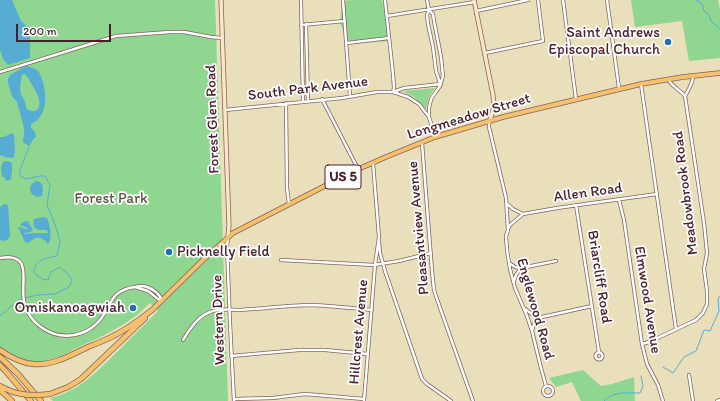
<!DOCTYPE html>
<html>
<head>
<meta charset="utf-8">
<style>
  body { margin:0 }
  #map { position:relative; width:720px; height:401px; overflow:hidden; background:#e9dfbb; font-family:Itim,sans-serif }
  canvas { display:block }
  .scale { position:absolute; left:16px; top:24px; width:95px; height:18px; box-sizing:border-box; border:2px solid #4a1f2b; border-top:0; padding-left:5px; font-size:12px; line-height:14px; white-space:nowrap; color:#4a1f2b; -webkit-text-stroke:3px #fff; paint-order:stroke }
</style>
</head>
<body>
<div id="map">
<canvas width="720" height="401"></canvas>
<div class="scale">200 m</div>
</div>
<script>
const c = document.querySelector('canvas').getContext('2d');
c.lineJoin = 'round';
function fillPath(path, color) {
  c.fillStyle = color;
  c.fill(path, 'evenodd');
}
function stroke(path, color, width, dash) {
  c.strokeStyle = color;
  c.lineWidth = width;
  c.lineCap = dash ? 'butt' : 'round';
  c.setLineDash(dash || []);
  c.stroke(path);
}
function drawText(font, color, halo, rows, align = 'center') {
  c.font = font + ' Itim,sans-serif';
  c.lineWidth = 3.5;
  c.setLineDash([]);
  c.textBaseline = 'middle';
  c.strokeStyle = halo;
  c.fillStyle = color;
  for (const [text, x, y, turn = 0] of rows) {
    c.save();
    c.translate(x, y);
    c.rotate((+turn || 0) * Math.PI / 180);
    c.textAlign = isNaN(turn) ? turn : align;
    if (halo) c.strokeText(text, 0, 0);
    c.fillText(text, 0, 0);
    c.restore();
  }
}
fillPath(new Path2D(`
  M0,0H215L228,401H53L50,398C80,391 95,373 116,353C130,339 144,325 158,311L150,303C142,311 134,318 124,324C111,332 97,339 83,345C68,352 53,362 37,362C22,361 12,354 0,347Z
  M352,0H382L388,23V41L349,44L340,23L342,1Z
  M631,0H718L720,10V58L689,61L682,21L635,27Z
  M435,88L429,97L426,109L415,98L403,91Z
  M583,370L601,386L612,384L634,377L635,401H581L572,382L556,387L549,378Z`), '#8fd690');
fillPath(new Path2D(`
  M0,0H12L21,21L28,27L30,32V58L8,65L3,59L0,50Z
  M26,66C30,67 35,68 38,71C40,73 41,77 42,79C47,94 48,117 31,124V128L35,132L36,136L32,141L30,145H27L23,142C23,137 25,133 24,128L17,102L12,96L8,83V79L10,75ZM24,74L26,75C30,82 48,106 35,111C33,111 30,111 29,110C25,108 26,105 25,102C24,99 22,97 21,94C19,89 21,80 22,75Z
  M12,133L14,135L15,151L14,157C9,159 5,157 0,155V137H4Z
  M5,161L11,162L12,165V171L11,179L10,180L6,181L5,178L2,176C1,170 0,164 5,161Z
  M37,181L40,182C44,186 43,190 42,196L37,197C36,196 33,195 32,194C27,188 32,182 37,181Z
  M5,204L8,205L10,236L7,240L3,241L0,240V208L2,205Z
  M44,217L47,218C50,226 52,235 49,243L47,244L46,241C35,234 36,239 27,243L25,242L18,227H19L26,229H28C26,226 23,227 20,225C22,222 25,221 28,221L33,230L30,232L24,233V234L38,233H48L47,230C39,230 31,231 34,219Z`), '#56acd2');
stroke(new Path2D(`
  M696,0L702,4L704,11L709,15L711,21L720,29
  M25,298L37,295L55,294L69,287L72,281L69,275L60,267L51,272L48,280L42,279L34,273C33,260 47,258 57,256L60,242L57,230L47,205L50,185L45,176H40L26,179L20,176V170L29,147V144
  M0,316L19,300L22,299
  M663,367L673,373L684,357L696,351L704,330L710,331L719,311L718,299L720,296
  M604,401C613,391 627,393 640,393L643,386L641,376`), '#56acd2', 1);
const street = new Path2D(`
  M301,0L303,101
  M343,0L350,96
  M385,0L393,74L394,88L393,92L404,88L441,84
  M427,0L429,10L427,15L428,24L433,47L436,71L440,83
  M563,0L576,99
  M607,0L619,88
  M429,10L433,14L434,21L441,57L443,76L440,86L435,93L431,99L429,108V116
  M476,11L528,0
  M387,16L475,2
  M306,24L308,101
  M301,25L345,21
  M347,43L389,38
  M485,53L543,41L538,0
  M0,72L116,36L170,32H184L211,37L222,38
  M641,84L676,329
  M685,96C689,89 693,83 693,76
  M322,99L358,169
  M286,103L287,188L289,204
  M225,110L342,98L377,92H393L408,97L419,104L429,117L435,136
  M490,121L489,124V127L506,198L508,230L506,236L507,250L510,269L515,288L527,316L532,331L541,368L546,386
  M422,143L432,271L434,290L438,302L473,401
  M619,200L624,220L642,344L647,364L658,385L663,401
  M506,203L513,209L523,214L557,208L657,194
  M576,205L599,352
  M508,229L510,225L523,214
  M228,238L227,246L230,323L234,401
  M379,242L380,253L385,271L422,379L427,384L451,401
  M0,258C34,252 20,282 24,301C28,323 51,339 74,335C81,334 90,330 95,325C113,310 106,291 135,287C139,286 142,285 147,287C153,289 160,294 162,301
  M281,260L374,265L399,261L431,253
  M509,263L515,267L520,268
  M514,281L516,275L521,268L556,261
  M135,287L148,291L158,299L161,301
  M525,309L532,314L542,317
  M532,331C534,323 535,320 542,317L592,306
  M183,340C190,329 197,317 210,312C220,308 231,310 240,310C264,309 287,305 311,305C331,306 351,308 372,310
  M642,344L649,342L696,320L703,313L707,304V291L704,269L707,253L704,223L685,96C680,90 672,87 668,79
  M595.5 356a3.5 3.5 0 1 1 7 0a3.5 3.5 0 1 1-7 0Z
  M231,356L299,350H325L368,354
  M689,375L693,401
  M543 391a5 5 0 1 1 10 0a5 5 0 1 1-10 0Z
  M234,399L273,398L305,394L364,399
  M364,401L375,265L379,237L373,163
  M717,401L720,400`);
const secondary = new Path2D(`
  M221,0L229,225L228,237
  M474,0L493,95L494,107L490,120`);
const primary = new Path2D(`
  M152,310L203,260L233,233L354,171L386,157L435,137L503,117L641,84L683,77L720,73`);
const highway = new Path2D(`
  M0,350C10,357 21,363 33,364C53,366 71,355 88,347C101,342 113,337 124,330C134,324 143,317 152,310
  M0,357L18,374L41,401
  M0,365L9,375L31,401
  M0,386L6,389
  M0,390L12,401
  M50,394L68,387L81,379L145,318`);
stroke(street, '#82625d', 4);
stroke(secondary, '#82625d', 5);
stroke(primary, '#82625d', 5.5);
stroke(highway, '#82625d', 6);
stroke(street, '#fff', 2.5);
stroke(secondary, '#fce6c4', 3.5);
stroke(primary, '#f7c06c', 4);
stroke(highway, '#f7c06c', 4.5);
const highwayBridge = new Path2D(`
  M6,389C20,396 35,396 50,394`);
stroke(highwayBridge, '#82625d', 6, []);
stroke(highwayBridge, '#f7c06c', 4.5);
for (const [x, y, r, color] of [
  [668,42,4,"#1f6fb2"],
  [169,252,4,"#1f6fb2"],
  [133,308,4,"#1f6fb2"]
]) {
  const dot = new Path2D();
  dot.arc(x, y, r, 0, 2 * Math.PI);
  c.fillStyle = color;
  c.fill(dot);
  stroke(dot, '#fff', 1.5);
}
for (const [x, y, w] of [
  [343,177,36]
]) {
  const box = new Path2D();
  box.roundRect(x - w / 2, y - 12, w, 24, 3);
  c.fillStyle = '#fff';
  c.fill(box);
  stroke(box, '#4a1f2b', 1);
}
drawText('bold 14px', '#4a1f2b', null, [
  ["US 5",343,177]
]);
drawText('15px', '#4a1f2b', '#fff', [
  ["Saint Andrews",660,33],
  ["Episcopal Church",660,50],
  ["Picknelly Field",177,252,"left"],
  ["Omiskanoagwiah",125,308]
], 'right');
drawText('15px', '#4a1f2b', '#fff', [
  ["South Park Avenue",308,89,-7],
  ["Longmeadow Street",469,117,-17],
  ["Forest Glen Road",213,119,-92],
  ["Allen Road",588,193,-8],
  ["Meadowbrook Road",686,193,-97],
  ["Pleasantview Avenue",419,228,-95],
  ["Briarcliff Road",599,277,81],
  ["Elmwood Avenue",647,300,81],
  ["Englewood Road",535,309,74],
  ["Western Drive",219,320,-92],
  ["Hillcrest Avenue",359,332,-85]
]);
drawText('15px', '#5f5649', '#fff', [
  ["Forest Park",111,199]
]);
</script>
</body>
</html>
